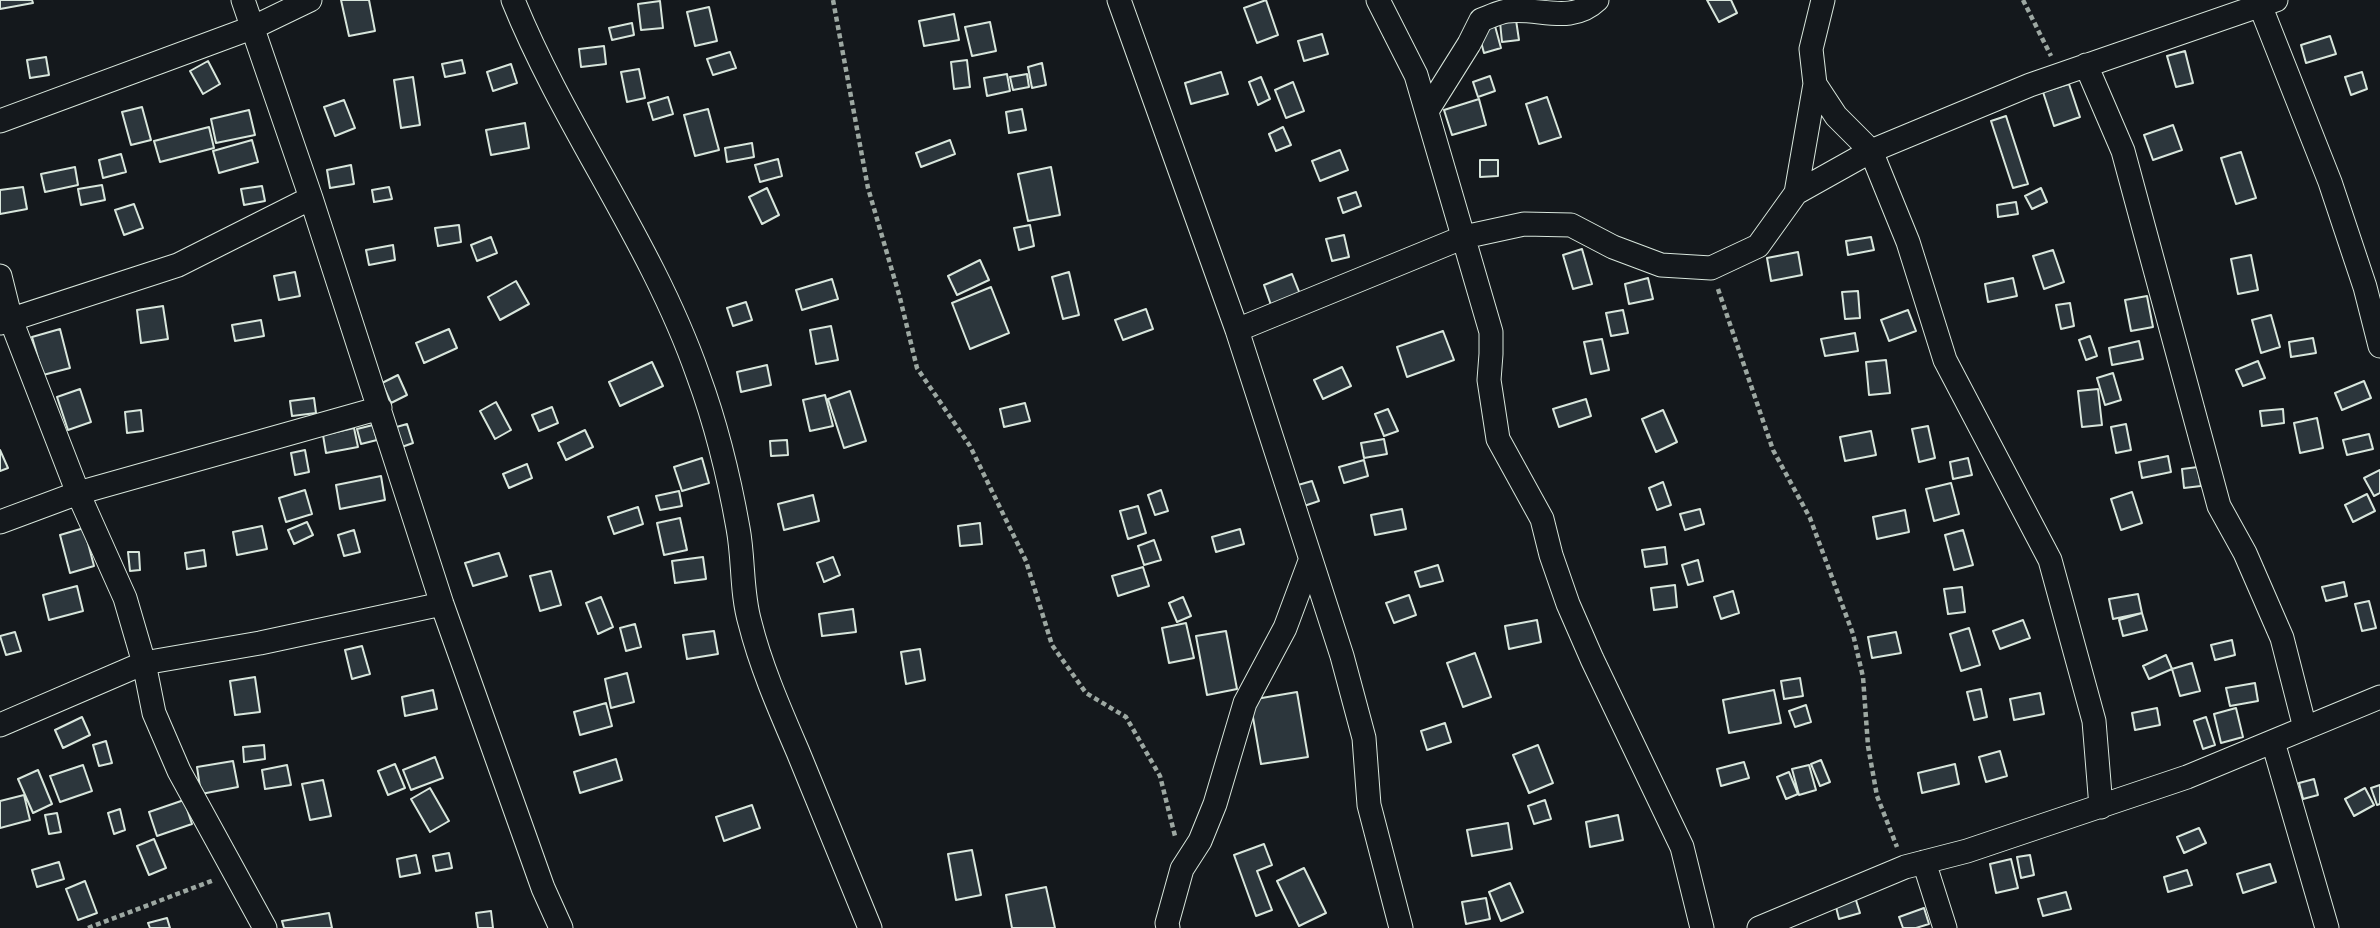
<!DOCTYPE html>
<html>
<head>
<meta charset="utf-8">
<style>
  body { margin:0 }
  canvas { display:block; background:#14181c }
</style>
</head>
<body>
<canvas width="2380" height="928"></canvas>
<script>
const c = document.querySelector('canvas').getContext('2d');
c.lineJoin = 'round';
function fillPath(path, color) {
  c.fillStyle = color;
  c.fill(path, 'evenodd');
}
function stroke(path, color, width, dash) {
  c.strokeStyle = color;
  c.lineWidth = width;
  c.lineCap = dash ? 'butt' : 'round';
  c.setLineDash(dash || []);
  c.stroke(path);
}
const building = new Path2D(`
  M0,0H32L33,3L0,9Z
  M341,0H369L375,31L349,36Z
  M1266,0L1278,35L1257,43L1244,8Z
  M1707,0H1731L1737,13L1719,22Z
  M660,1L663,28L641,30L638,4Z
  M709,7L717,41L695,46L687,12Z
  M954,14L959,40L924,46L919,21Z
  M1516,20L1519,40L1502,42L1500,22Z
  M990,22L996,51L972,56L965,27Z
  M632,23L634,35L612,40L609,28Z
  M1495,26L1501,48L1484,53L1478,31Z
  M1322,34L1328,54L1304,61L1298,41Z
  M2330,36L2336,54L2306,63L2301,45Z
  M604,46L606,64L581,67L579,49Z
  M2185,51L2193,83L2176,87L2167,56Z
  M730,52L736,68L713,75L707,59Z
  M46,57L49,75L30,78L27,60Z
  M462,60L465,73L445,77L442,64Z
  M967,60L970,87L954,89L951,62Z
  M208,61L220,84L203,94L190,71Z
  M1042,63L1046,85L1032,88L1028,67Z
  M511,64L517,83L493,91L487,72Z
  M639,69L645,98L627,102L621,72Z
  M1221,72L1228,94L1191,104L1185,83Z
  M2362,72L2367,89L2351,95L2345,77Z
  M1007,74L1010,91L987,96L984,78Z
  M1027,74L1029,87L1013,90L1010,77Z
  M1490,76L1495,91L1478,97L1473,82Z
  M413,77L420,125L401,128L394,80Z
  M1261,77L1270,99L1258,105L1249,82Z
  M1293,82L1304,111L1286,118L1275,90Z
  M2069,84L2080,117L2054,126L2043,92Z
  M668,97L673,114L653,120L648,103Z
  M1547,97L1561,137L1539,144L1526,104Z
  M1479,99L1486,125L1452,135L1444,110Z
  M344,100L355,128L335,136L324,107Z
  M142,107L151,140L131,145L122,112Z
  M708,109L719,150L695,156L684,115Z
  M1022,109L1026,130L1009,133L1006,112Z
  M249,110L255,135L216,143L211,119Z
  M2006,116L2028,184L2013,188L1991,121Z
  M525,123L529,148L491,155L486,130Z
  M2173,125L2182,150L2153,160L2144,135Z
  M209,127L214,148L160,162L154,141Z
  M1283,127L1291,145L1276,151L1269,134Z
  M252,140L258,162L219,173L213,151Z
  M950,140L955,154L921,167L916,153Z
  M752,143L754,157L727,162L725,148Z
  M1340,150L1348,170L1320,181L1312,161Z
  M2241,152L2256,198L2236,204L2221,158Z
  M121,154L126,172L103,178L99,160Z
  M778,159L782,176L760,182L755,165Z
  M1480,160H1498V176L1480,177Z
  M351,165L354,184L330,188L327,170Z
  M75,167L78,185L45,192L41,174Z
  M1051,167L1060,215L1028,221L1018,174Z
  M102,185L105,200L81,205L78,189Z
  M262,186L265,201L244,205L241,189Z
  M23,187L27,209L0,214V190Z
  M389,187L392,199L374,202L372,190Z
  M767,188L779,215L762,224L749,197Z
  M2041,188L2047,202L2032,209L2025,196Z
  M1356,192L1361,206L1343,213L1338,198Z
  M2016,202L2018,214L1998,217L1997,205Z
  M134,204L143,228L124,235L115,210Z
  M459,225L461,242L438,246L435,228Z
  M1030,225L1034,246L1019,250L1014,228Z
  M1344,235L1349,257L1332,261L1326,239Z
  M491,237L497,253L477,261L471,245Z
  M1871,237L1874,250L1848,255L1846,241Z
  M393,245L395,260L369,265L366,250Z
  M1582,249L1592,284L1573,289L1563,255Z
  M2053,250L2064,282L2044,289L2033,256Z
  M1798,252L1802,275L1771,281L1767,258Z
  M2251,255L2258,290L2238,294L2231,259Z
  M980,260L989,280L957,295L948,276Z
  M295,272L300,296L279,300L274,276Z
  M1069,272L1079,315L1063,319L1052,277Z
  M1292,274L1300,294L1271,305L1264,285Z
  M1648,278L1653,299L1629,304L1625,284Z
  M2013,278L2017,296L1988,302L1985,284Z
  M832,279L838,299L802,310L796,290Z
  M516,281L529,304L500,320L488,297Z
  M991,287L1009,333L970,349L952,303Z
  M1858,291L1860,318L1845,319L1842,292Z
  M2147,296L2153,327L2131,331L2125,300Z
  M746,302L752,320L733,326L727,308Z
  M2070,303L2074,326L2061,329L2056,305Z
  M163,306L168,339L141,343L137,310Z
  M1146,309L1153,329L1123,340L1115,320Z
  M1623,310L1628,333L1611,336L1606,313Z
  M1908,310L1916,331L1889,341L1881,320Z
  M2271,315L2280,347L2261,353L2252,320Z
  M261,320L264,336L235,341L232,325Z
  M831,326L838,360L816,364L810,330Z
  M60,329L70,368L43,375L32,337Z
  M449,329L457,348L424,363L416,343Z
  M1443,331L1454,360L1407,377L1397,347Z
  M1855,333L1858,351L1825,356L1821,339Z
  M2090,336L2097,356L2086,360L2079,340Z
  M2313,338L2316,353L2291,357L2289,342Z
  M1602,339L1609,370L1591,374L1584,342Z
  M2139,341L2143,359L2112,365L2109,348Z
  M1886,360L1890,393L1869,395L1866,362Z
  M2258,361L2265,378L2243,386L2236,370Z
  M652,362L663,386L620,406L609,382Z
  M767,365L771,385L741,392L737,372Z
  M1342,367L1351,386L1323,399L1314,380Z
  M2113,373L2121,400L2105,405L2097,378Z
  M398,375L407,395L391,403L382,383Z
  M2364,381L2371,398L2342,410L2335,393Z
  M80,389L91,422L68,430L57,397Z
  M2098,389L2102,425L2082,427L2078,391Z
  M850,391L866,441L844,448L828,399Z
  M825,395L833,426L810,431L803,400Z
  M314,398L316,413L292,416L290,401Z
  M1586,399L1591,416L1559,427L1553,409Z
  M496,402L511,430L495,439L480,411Z
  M1025,403L1030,421L1004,427L1000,409Z
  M552,407L558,423L539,431L532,415Z
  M1388,409L1398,431L1384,436L1375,414Z
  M2283,409L2284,423L2262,426L2260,411Z
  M141,410L143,431L127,433L125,412Z
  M1663,410L1677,442L1656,452L1642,419Z
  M2317,418L2323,448L2300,453L2294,423Z
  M407,424L413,443L399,448L393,428Z
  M2126,424L2131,450L2116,453L2111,427Z
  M373,425L377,440L361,444L357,429Z
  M1928,426L1935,458L1919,462L1912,429Z
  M354,428L358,447L326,453L323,435Z
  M585,430L593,447L566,460L558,443Z
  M1871,431L1876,455L1845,461L1840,437Z
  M2369,434L2373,449L2347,455L2343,440Z
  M1384,439L1387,454L1364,458L1361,443Z
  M787,440L788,455L771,456L770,441Z
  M0,450L8,468L0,471Z
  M305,450L309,472L295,475L291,453Z
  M2168,456L2171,472L2142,478L2139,462Z
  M702,458L709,483L682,491L674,467Z
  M1968,458L1972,475L1953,479L1950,462Z
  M1364,460L1368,476L1344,483L1339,467Z
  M527,464L532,478L509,488L503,474Z
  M2198,467L2201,486L2184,488L2182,469Z
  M2380,470V493L2374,496L2364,478Z
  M381,476L385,500L340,509L336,485Z
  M1312,481L1319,501L1304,506L1298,485Z
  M1663,482L1671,505L1657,510L1649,488Z
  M1951,483L1959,514L1934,521L1926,489Z
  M305,490L312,514L286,522L279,498Z
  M1161,490L1168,511L1155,515L1148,495Z
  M679,491L682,506L660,510L656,496Z
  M2132,492L2142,523L2121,530L2111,499Z
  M2367,494L2375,511L2353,522L2345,505Z
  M813,495L819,521L784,530L778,504Z
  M1138,506L1146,533L1128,539L1120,511Z
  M638,507L643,524L614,534L608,517Z
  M1402,509L1406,529L1375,535L1371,515Z
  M1700,509L1704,524L1685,530L1680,514Z
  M1905,510L1909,532L1877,539L1873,517Z
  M680,518L687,550L664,555L657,523Z
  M307,522L313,535L294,544L288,530Z
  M980,523L982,544L960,546L958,526Z
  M262,526L267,549L237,555L233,532Z
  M84,528L94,566L70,573L60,535Z
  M1240,529L1244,544L1216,552L1212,537Z
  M354,530L360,552L344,556L338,535Z
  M1963,530L1973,565L1954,570L1945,535Z
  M1154,540L1161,560L1144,565L1138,546Z
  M1665,547L1667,564L1645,567L1642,550Z
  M204,550L206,566L187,569L185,553Z
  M128,552H139L140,570L130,571Z
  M499,553L507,576L473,586L465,563Z
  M703,557L706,579L675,583L672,561Z
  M833,557L840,575L824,582L817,563Z
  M1698,560L1703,581L1688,585L1682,565Z
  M1438,565L1443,581L1420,587L1415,572Z
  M1143,567L1149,586L1118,596L1112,576Z
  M551,571L561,605L540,611L530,576Z
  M2344,582L2347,596L2326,601L2322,587Z
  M1675,585L1677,607L1654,610L1651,588Z
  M77,586L83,611L49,620L43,595Z
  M1962,587L1965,612L1948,614L1944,589Z
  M1733,591L1739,613L1721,619L1714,597Z
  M2138,594L2142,613L2113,619L2109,599Z
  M1409,595L1416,615L1394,623L1386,603Z
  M601,597L613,627L598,634L586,603Z
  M1183,597L1191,616L1177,622L1169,603Z
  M2369,601L2376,628L2362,631L2355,604Z
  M853,609L856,632L822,636L819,614Z
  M2142,613L2147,630L2123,636L2119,620Z
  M1537,620L1541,642L1509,649L1505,626Z
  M2023,620L2030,638L2000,649L1993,631Z
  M1186,623L1194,658L1169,663L1162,628Z
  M635,624L641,647L626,651L620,628Z
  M1969,628L1980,665L1961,671L1950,634Z
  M714,631L718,654L687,659L683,635Z
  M1226,631L1237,689L1207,695L1196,636Z
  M15,632L21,651L6,655L0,636Z
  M1896,632L1901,653L1872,658L1868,637Z
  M2232,640L2235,655L2215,660L2211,645Z
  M362,646L370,674L352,679L345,650Z
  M920,649L925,680L906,684L901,652Z
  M1475,653L1491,697L1463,707L1447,663Z
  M2166,655L2172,669L2149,679L2143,666Z
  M2192,663L2200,691L2180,696L2172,669Z
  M627,673L634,702L611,708L605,679Z
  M255,677L260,712L235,715L230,681Z
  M1800,678L1803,696L1784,699L1781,681Z
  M2255,683L2258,701L2230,706L2226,688Z
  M1981,689L1987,717L1974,720L1967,692Z
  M433,690L437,709L405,716L402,697Z
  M1774,690L1781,723L1729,733L1723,700Z
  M1297,692L1308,757L1261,764L1250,700Z
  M2040,693L2044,714L2014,720L2010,699Z
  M606,703L612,726L580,735L574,712Z
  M1806,705L1811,722L1795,727L1789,711Z
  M2157,708L2160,725L2135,730L2132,713Z
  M2236,708L2243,737L2221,743L2214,714Z
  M82,717L90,735L63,748L55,730Z
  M2206,717L2215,745L2203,749L2194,721Z
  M1445,723L1451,742L1427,750L1421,731Z
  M106,741L112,763L99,766L93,745Z
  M264,745L265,759L244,762L243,747Z
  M1538,745L1553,783L1529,793L1513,755Z
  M2000,751L2007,776L1986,782L1979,757Z
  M435,757L443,778L411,790L403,770Z
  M616,759L622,780L580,793L574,772Z
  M1821,760L1830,782L1820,786L1811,764Z
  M233,761L238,787L201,794L197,767Z
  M1744,762L1749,778L1721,786L1717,769Z
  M395,764L405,788L388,795L378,771Z
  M1955,764L1959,784L1922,793L1918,773Z
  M83,765L92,791L60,802L50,776Z
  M287,765L291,785L265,789L262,770Z
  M1809,765L1816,790L1799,795L1792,769Z
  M38,770L52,804L33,813L18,779Z
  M1789,772L1798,794L1786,799L1777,777Z
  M2314,779L2318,795L2303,799L2299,783Z
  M323,780L331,816L310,820L302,784Z
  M2380,785V804L2377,805L2371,788Z
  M430,788L449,821L430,832L411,799Z
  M2365,788L2374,805L2354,816L2345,799Z
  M24,795L30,820L0,828V801Z
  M184,800L192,824L157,836L149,812Z
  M1545,800L1551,819L1534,824L1528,806Z
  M752,805L760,828L724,841L716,817Z
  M120,809L125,830L114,834L108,813Z
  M57,813L61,832L49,834L45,815Z
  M1618,815L1623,840L1590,847L1586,822Z
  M1508,823L1512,849L1472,856L1467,830Z
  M2199,828L2206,843L2184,853L2177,837Z
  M154,839L166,868L149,875L137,846Z
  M1264,844L1272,865L1257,871L1272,910L1256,916L1234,855Z
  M972,850L981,895L956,900L948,854Z
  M449,853L452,868L436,871L433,856Z
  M416,855L420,873L400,877L397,859Z
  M2030,855L2034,875L2021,878L2017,857Z
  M2011,859L2018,888L1996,893L1990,864Z
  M59,862L64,879L37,887L32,870Z
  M2270,864L2276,882L2243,893L2237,874Z
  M1304,868L1326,913L1299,926L1277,881Z
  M2187,870L2192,885L2168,892L2164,877Z
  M85,881L97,913L78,920L66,889Z
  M1510,883L1523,912L1501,921L1489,892Z
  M1046,887L1055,928H1012L1006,895Z
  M2066,892L2071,909L2043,916L2038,899Z
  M1855,897L1860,913L1839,919L1835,903Z
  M1486,898L1490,919L1466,924L1462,902Z
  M1924,908L1929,924L1916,928H1903L1899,917Z
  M491,911L493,928H478L476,913Z
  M329,913L332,928H284L282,921Z
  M167,918L170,928H150L148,923Z`);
fillPath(building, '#2c363c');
stroke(building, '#d8e6dc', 2);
const minor = new Path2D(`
  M243,0L311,198L442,604L543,888L561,928
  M513,0C565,129 652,243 698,375C716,424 729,477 738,528C744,560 741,592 750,623C761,667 780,710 798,752C822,810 846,869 870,928
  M1119,0L1237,330L1342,656L1364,738L1369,805L1401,928
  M1378,0L1416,75L1491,332V354L1489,380L1498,439L1542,519L1551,555L1568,604L1592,659L1682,847L1702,928
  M2258,0L2330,182L2365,287L2380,346
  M2086,65L2123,151L2219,506L2245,553L2282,638L2305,728
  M1815,84L1836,116L1871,151L1908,242L1945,360L2050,560L2094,721L2101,807
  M1427,111L1469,44L1481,20C1489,17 1499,12 1507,11C1539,7 1571,25 1597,0
  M0,121L254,27L310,0
  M1796,193L1871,151L2030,85L2276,0
  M0,276L11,320L78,493L125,598L144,663L154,713L179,771L265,928
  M0,323L178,265L311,198
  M1237,330L1464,237L1524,224L1571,225L1613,247L1661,265L1711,268L1758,246L1796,193L1815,84L1811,49L1823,0
  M0,522L78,493L380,408
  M0,725L144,663L260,643L442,604
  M2273,742L2327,928
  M1924,862L1945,928
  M1168,928L1167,923L1182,869L1200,841L1215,804L1245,703L1285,628L1310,561
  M1759,928L1905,867L1967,851L2187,777L2380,697`);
stroke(minor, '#d8e6dc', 25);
stroke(new Path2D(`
  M833,0L868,188L900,298L917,368L970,446L1026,561L1052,645L1086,693L1126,717L1160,776L1175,836
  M2023,0L2051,56
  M1718,289L1773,450L1810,518L1853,634L1863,677L1868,746L1877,796L1897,847
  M88,928L214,880`), '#9da8a2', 4.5, [5, 3.5]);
stroke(minor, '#14181c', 23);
</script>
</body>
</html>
